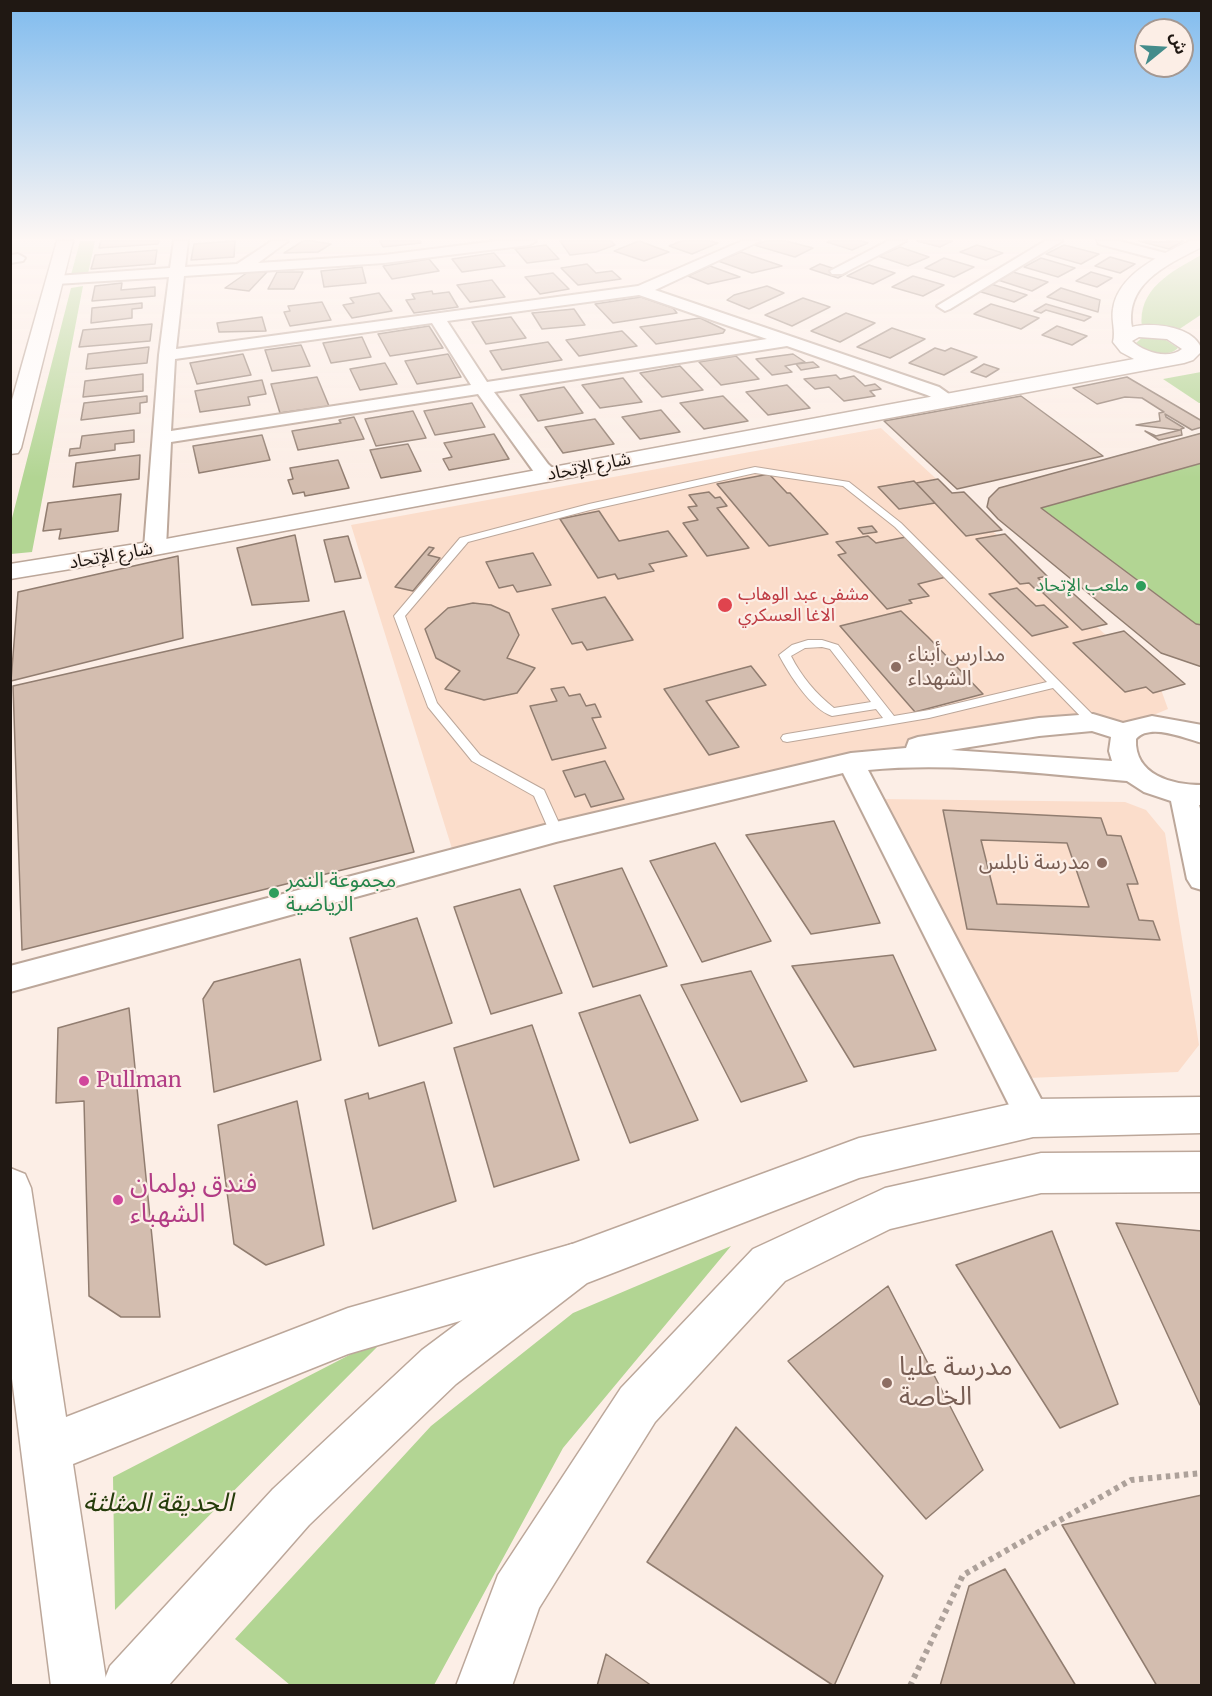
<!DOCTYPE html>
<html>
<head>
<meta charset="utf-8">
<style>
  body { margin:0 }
  #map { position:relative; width:1212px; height:1696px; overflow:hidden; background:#fceee6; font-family:Merriweather,"Noto Sans Arabic",serif }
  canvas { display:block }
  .frame { position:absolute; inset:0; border:12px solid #201813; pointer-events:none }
  .north { position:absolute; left:1134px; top:18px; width:60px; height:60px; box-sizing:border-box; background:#fceee6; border:2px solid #a49892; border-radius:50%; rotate:72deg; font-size:16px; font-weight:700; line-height:24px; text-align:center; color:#201813 }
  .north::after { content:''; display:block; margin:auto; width:21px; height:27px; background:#448c8b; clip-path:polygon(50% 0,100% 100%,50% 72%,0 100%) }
</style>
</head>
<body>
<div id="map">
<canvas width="1212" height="1696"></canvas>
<div class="frame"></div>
<div class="north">ش</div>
</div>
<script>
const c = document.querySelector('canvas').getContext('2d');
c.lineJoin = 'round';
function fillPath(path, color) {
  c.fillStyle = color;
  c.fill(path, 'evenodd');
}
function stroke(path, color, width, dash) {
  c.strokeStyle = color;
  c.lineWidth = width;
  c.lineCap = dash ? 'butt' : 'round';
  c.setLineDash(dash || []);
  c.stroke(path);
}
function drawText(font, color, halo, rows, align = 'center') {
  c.font = font + ' Merriweather,"Noto Sans Arabic",serif';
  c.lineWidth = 4.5;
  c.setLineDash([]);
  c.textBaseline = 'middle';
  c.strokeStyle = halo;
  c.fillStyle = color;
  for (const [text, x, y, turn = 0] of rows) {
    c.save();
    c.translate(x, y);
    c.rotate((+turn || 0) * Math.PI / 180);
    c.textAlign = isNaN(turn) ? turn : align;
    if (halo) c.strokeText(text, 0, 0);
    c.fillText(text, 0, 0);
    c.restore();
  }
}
fillPath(new Path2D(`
  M881,428L1159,684L1168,709L1127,726L913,747L454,855L351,525Z
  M879,799L1125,802L1146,810L1165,833L1199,1045L1178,1072L1028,1078Z`), '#fbddcb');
fillPath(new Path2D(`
  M80,241H95L88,274L71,275Z
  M1201,255L1202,314L1175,332L1142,328C1137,289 1171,272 1201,255Z
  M83,286L32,552L11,554V522L71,288Z
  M1143,337L1163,338L1178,348C1168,358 1146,353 1136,343Z
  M1201,372V403H1199L1163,379Z
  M1201,433V667L1161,653L998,519L987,507L989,498L999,488Z
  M731,1246L563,1448L434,1685H290L235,1639L431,1426L573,1313Z
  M390,1334L115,1610L113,1477Z`), '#b2d593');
const building = new Path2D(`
  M101,241H159L158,244L99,248Z
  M235,241L234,257L191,260L194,244Z
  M303,241H312L331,244L318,252L284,253Z
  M380,241H420L421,243L383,247Z
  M560,241H611L615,245L596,252L570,255Z
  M639,241L669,252L644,261L614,251Z
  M682,241H710L718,243L692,254L669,246Z
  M766,241H786L813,248L795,257L754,245Z
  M830,241H862L868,243L852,250L827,242Z
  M917,241H952L940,247Z
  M1139,241L1158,242L1183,241L1169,249Z
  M546,245L559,259L527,263L515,249Z
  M977,245L1003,253L986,260L960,252Z
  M1064,245L1099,254L1081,264L1046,254Z
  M900,247L929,257L908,266L878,256Z
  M157,250L155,264L91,269L95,255Z
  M741,252L782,266L752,273L718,261Z
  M494,253L505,266L462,272L452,259Z
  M1110,257L1135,264L1120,273L1095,266Z
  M944,258L974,267L954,277L925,268Z
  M1041,258L1075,268L1058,277L1024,267Z
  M429,259L439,271L392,279L383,266Z
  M587,264L596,273L612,271L621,279L578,285L561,268Z
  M820,264L847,273L838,278L810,269Z
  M869,265L895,273L873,284L847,276Z
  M710,266L740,277L708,284L688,276Z
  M362,267L366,283L324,287L321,271Z
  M248,272H267L249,291L225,288Z
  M277,272H303L294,289H268Z
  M1013,272L1048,282L1032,291L998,280Z
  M1091,272L1112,278L1097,287L1076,281Z
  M553,273L569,289L540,294L525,277Z
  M913,276L944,285L923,296L892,287Z
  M492,280L505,297L470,302L457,285Z
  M122,283L121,290L155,287V296L92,301L95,286Z
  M991,284L1027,295L1014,302L978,291Z
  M767,286L784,293L749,309L727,300L734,295Z
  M1061,288L1100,300L1098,312L1047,297Z
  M432,291L433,294L449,292L458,307L414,313L406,300L415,299L412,294Z
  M379,293L392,311L352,318L343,305L354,303L350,298Z
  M641,297L673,308L677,313L613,323L595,304Z
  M803,298L830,307L792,326L765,315Z
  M322,302L331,320L290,326L284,312L290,311L288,306Z
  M142,303V308L132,309V318L91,323L92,308Z
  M991,304L1039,318L1021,329L974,314Z
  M1046,304L1091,317L1084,321L1046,310L1041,313L1034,311Z
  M574,309L585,325L542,329L532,313Z
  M846,313L875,323L840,342L811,331Z
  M262,317L266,331L219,332L217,323Z
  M511,317L526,338L486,344L472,322Z
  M700,318L725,330L723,333L656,344L640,327Z
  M152,324L150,341L79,347L83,330Z
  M429,326L443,348L390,356L378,334Z
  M1057,326L1087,336L1072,345L1042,335Z
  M892,328L925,339L890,358L857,347Z
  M622,331L637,346L579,356L566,340Z
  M362,337L371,357L331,363L323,343Z
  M548,342L562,360L502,370L490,351Z
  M301,345L310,366L272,371L265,350Z
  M149,347L147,363L86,369L88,354Z
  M935,348L945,351L951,348L977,357L944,375L909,363Z
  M243,354L251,375L197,384L190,363Z
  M448,354L461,377L417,384L405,361Z
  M793,354L805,362L785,366L792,372L772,375L756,359Z
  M736,356L759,379L721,385L699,362Z
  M813,362L819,367L801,370L796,364Z
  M385,363L397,384L360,390L350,369Z
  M984,364L999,369L986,377L971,372Z
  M680,366L703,390L662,397L640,373Z
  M143,374V391L83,397L85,381Z
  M836,375L840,379L854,376L865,386L875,384L881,389L870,391L875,396L844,401L829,387L815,389L804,379Z
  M317,377L329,406L280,413L271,384Z
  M1127,377L1202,421V427L1192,430L1165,414L1166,417L1184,428L1181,429L1182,435L1159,440L1145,431L1156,436L1180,430L1136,425L1160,421L1159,413L1164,412L1142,398L1125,397L1097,404L1073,388Z
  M623,378L642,402L600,408L582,385Z
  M262,380L266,394L248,397L250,405L200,412L195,391Z
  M787,385L810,408L768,415L746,392Z
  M564,387L583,413L538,421L520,395Z
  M147,396V402L140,403V413L81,420L84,403Z
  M723,396L748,421L704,429L680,403Z
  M1021,396L1103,456L957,489L884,421Z
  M472,403L485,427L435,435L424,411Z
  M661,410L680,432L640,439L622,417Z
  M413,411L426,438L376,446L365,419Z
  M354,417L364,439L298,450L292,431L341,423L339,420Z
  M595,419L614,444L563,453L545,427Z
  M134,430V442L115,444V450L69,456L70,449L80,448L82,436Z
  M1202,433V463L1041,508L1196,624L1202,625V667L1161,653L998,519L987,507L989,498L999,488Z
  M494,434L509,459L449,470L443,459L452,457L444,443Z
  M262,435L270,460L199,473L193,446Z
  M408,444L421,471L381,478L370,450Z
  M140,455L139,479L73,487L76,463Z
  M338,460L349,488L305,496L304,492L293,494L288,480L293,479L290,468Z
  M769,474L787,493H790L828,534L769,546L717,484Z
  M938,479L952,493L964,492L1002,530L966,536L916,483Z
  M914,481L935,503L899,509L878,487Z
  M709,492L715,498L720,497L727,506L717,508L749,548L707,556L683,523L698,520L688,507L697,506L689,495Z
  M121,494L118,531L59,539L61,529L43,531L48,503Z
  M599,511L619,541L668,531L687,556L649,564L654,571L618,579L615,574L598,578L560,519Z
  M872,526L877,532L863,534L858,528Z
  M1005,534L1047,576L1038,578L1047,587L1035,589L1029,583L1020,584L976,539Z
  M295,535L309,601L252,605L237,548Z
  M348,536L361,578L335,582L324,540Z
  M868,536L876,543L906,537L946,577L918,584L929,596L909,600L912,603L887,609L838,555L846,553L836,542Z
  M429,547L434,548L428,555L440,558L413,591L395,587Z
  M533,553L551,585L517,592L513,585L499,588L486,562Z
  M178,556L183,638L11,681L18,592Z
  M1066,587L1107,624L1082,630L1042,592Z
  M1017,588L1036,606L1044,605L1068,627L1032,636L989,594Z
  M605,597L633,640L587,650L582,642L572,644L552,609Z
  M473,603L491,605L509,613L519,635L507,658L535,668L517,693L484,700L445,689L460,671L436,658L425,629L448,608Z
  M344,611L414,852L22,950L13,686Z
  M901,611L928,637L983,694L915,712L840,626Z
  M1124,631L1185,684L1153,693L1146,687L1125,692L1073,643Z
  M751,666L766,685L706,701L739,747L709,755L664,689Z
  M564,687L569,696L580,694L586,706L595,704L601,717L592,718L606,748L552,760L530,706L557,701L551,689Z
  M605,761L624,799L591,807L585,794L575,797L563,771Z
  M943,810L1101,818L1107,835L1121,836L1138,884H1127L1139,920L1153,921L1160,940L967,929ZM981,840L1067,843L1089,907L997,904Z
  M834,821L880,923L811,934L746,835Z
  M715,843L771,941L702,962L650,861Z
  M622,868L667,966L593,987L554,886Z
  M520,889L562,993L491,1014L454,907Z
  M417,918L452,1023L379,1046L350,938Z
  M893,955L936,1050L854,1067L792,966Z
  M300,959L321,1060L214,1092L203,999L214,982Z
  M751,971L807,1081L741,1102L681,985Z
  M640,995L698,1120L630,1143L579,1013Z
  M129,1008L160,1317H121L89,1296L84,1101L56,1103L58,1028Z
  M532,1025L579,1160L494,1187L454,1048Z
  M424,1082L456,1201L373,1229L345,1100L368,1093L369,1099Z
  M297,1101L324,1245L266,1265L234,1244L218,1125Z
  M1116,1223L1202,1231V1405H1200Z
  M1052,1231L1118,1404L1060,1428L956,1265Z
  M888,1286L983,1470L926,1519L788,1361Z
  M736,1427L883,1576L834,1686L647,1562Z
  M1202,1495V1686H1157L1062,1525Z
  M1005,1569L1076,1686H940L969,1586Z
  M606,1654L652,1686H597Z`);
fillPath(building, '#d3bdaf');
stroke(building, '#917d70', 1.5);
const lane = new Path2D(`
  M755,467L849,482L901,523L1097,719L1099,722L1097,725H1089L1053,688L929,718L787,742L783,741L781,738L783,735L787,734L883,718L876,709L832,716C811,709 789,674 779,655L792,645L808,640H822L838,645L894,716L929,710L1047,682L895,527L843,486L755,473L590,510L468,542L405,616L437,703L480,755L544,790L563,832L556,837L551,835L534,796L472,761L428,707L394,616L460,538L589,504ZM822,647L830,649L871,702L834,708C816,694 801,676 791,656L805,648Z`);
const street = new Path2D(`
  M174,241H188L185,267L237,264L272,241H288L258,263L384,255L497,241H536L529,245L384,263L184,276L176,349L638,286L742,241H760L655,290L939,387L956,399L947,404L927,395L787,346L494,392L548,464L559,474L549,480L534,472L478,394L171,442L166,548L163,553H147L144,548L159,355L169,277L56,284L49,280L56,276L170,268ZM639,295L767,339L487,382L447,321ZM432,323L471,385L171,431L175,359Z
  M888,241H906L842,274H832L830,271Z
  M1045,241H1062L950,309L945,311L937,306Z
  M1097,241H1119L1173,255L1175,258L1168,262L1099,244Z
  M18,254L25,258L23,261L10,263V255Z
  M1093,714L1123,723L1152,716L1202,725V743C1184,738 1150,723 1136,739C1134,775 1172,785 1202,785V805H1199L1202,816V890L1192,887L1187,879L1171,801L1144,792L1127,781C1041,774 954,762 868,770L1051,1118L1045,1129L1033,1134L1021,1129L843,773L556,842L10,992V966L556,822L851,753L906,748L909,740L918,737L1039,718ZM1092,731L1111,737L1109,751L1112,761L951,750L1039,736Z`);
const secondary = new Path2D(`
  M1189,241H1202V247C1168,264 1125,283 1132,327C1152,322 1196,326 1202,351L1193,360L1184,363L155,555L10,579V564L155,541L1134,359L1121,352L1113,342C1116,331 1111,320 1113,309C1118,274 1161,255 1189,241ZM1139,337L1167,339L1182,349C1168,360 1144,352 1132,341Z
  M1202,1097V1133L1033,1137L859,1178L587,1283L456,1384L309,1525L168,1686H102L110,1666L273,1489L422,1350L556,1250L859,1138L1033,1099Z
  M1202,1152V1192L1041,1193L890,1229L785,1281L655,1422L539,1608L512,1686H456L498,1575L621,1388L753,1249L885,1188L1041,1153Z`);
const primary = new Path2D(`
  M57,241H73L21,448L18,453L10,454V407Z
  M10,1168L25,1174L31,1188L66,1417L348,1308L572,1244L588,1250L594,1266L588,1282L572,1288L348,1354L73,1464L107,1686H51L10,1363Z`);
stroke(lane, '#bca79a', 2);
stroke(street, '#bca79a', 4);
stroke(secondary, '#bca79a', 3);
stroke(primary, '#bca79a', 3);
stroke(new Path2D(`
  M910,1686L963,1575L1131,1480L1202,1473`), '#ada19a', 6, [4.5, 4.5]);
fillPath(lane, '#fff');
fillPath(street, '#fff');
fillPath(secondary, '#fff');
fillPath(primary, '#fff');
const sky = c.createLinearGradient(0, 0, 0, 478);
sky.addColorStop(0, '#7fbbee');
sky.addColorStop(0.5, '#fef7f4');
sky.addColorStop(1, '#fef7f400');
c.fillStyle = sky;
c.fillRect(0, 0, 1212, 478);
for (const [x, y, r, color] of [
  [1141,586,6,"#2e9e5b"],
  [725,605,8,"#e0444e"],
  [896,667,6,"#8d6e63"],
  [1102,863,6,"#8d6e63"],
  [274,893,6,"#2e9e5b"],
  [84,1081,6,"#d1479c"],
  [118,1200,6,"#d1479c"],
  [887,1383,6,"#8d6e63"]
]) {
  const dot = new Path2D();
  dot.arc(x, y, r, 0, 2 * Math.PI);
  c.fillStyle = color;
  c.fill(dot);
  stroke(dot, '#fceee6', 2);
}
drawText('18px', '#201813', '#fceee6', [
  ["شارع الإتحاد",589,467,-11],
  ["شارع الإتحاد",111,556,-10]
]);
drawText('18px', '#27864d', '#fceee6', [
  ["ملعب الإتحاد",1129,586]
], 'right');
drawText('18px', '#be3a42', '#fceee6', [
  ["مشفى عبد الوهاب",738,595],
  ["الاغا العسكري",738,616]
], 'left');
drawText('21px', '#785e54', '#fceee6', [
  ["مدارس أبناء",908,655],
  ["الشهداء",908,679],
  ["مدرسة نابلس",1090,863,"right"]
], 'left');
drawText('21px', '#27864d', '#fceee6', [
  ["مجموعة النمر",286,881],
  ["الرياضية",286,905]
], 'left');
drawText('21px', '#b23c85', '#fceee6', [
  ["Pullman",96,1081]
], 'left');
drawText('26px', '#b23c85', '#fceee6', [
  ["فندق بولمان",130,1185],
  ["الشهباء",130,1215]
], 'left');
drawText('26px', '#785e54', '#fceee6', [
  ["مدرسة عليا",899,1368],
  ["الخاصة",899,1398]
], 'left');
drawText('italic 26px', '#253c0b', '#fceee6', [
  ["الحديقة المثلثة",158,1504]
]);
</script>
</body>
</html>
